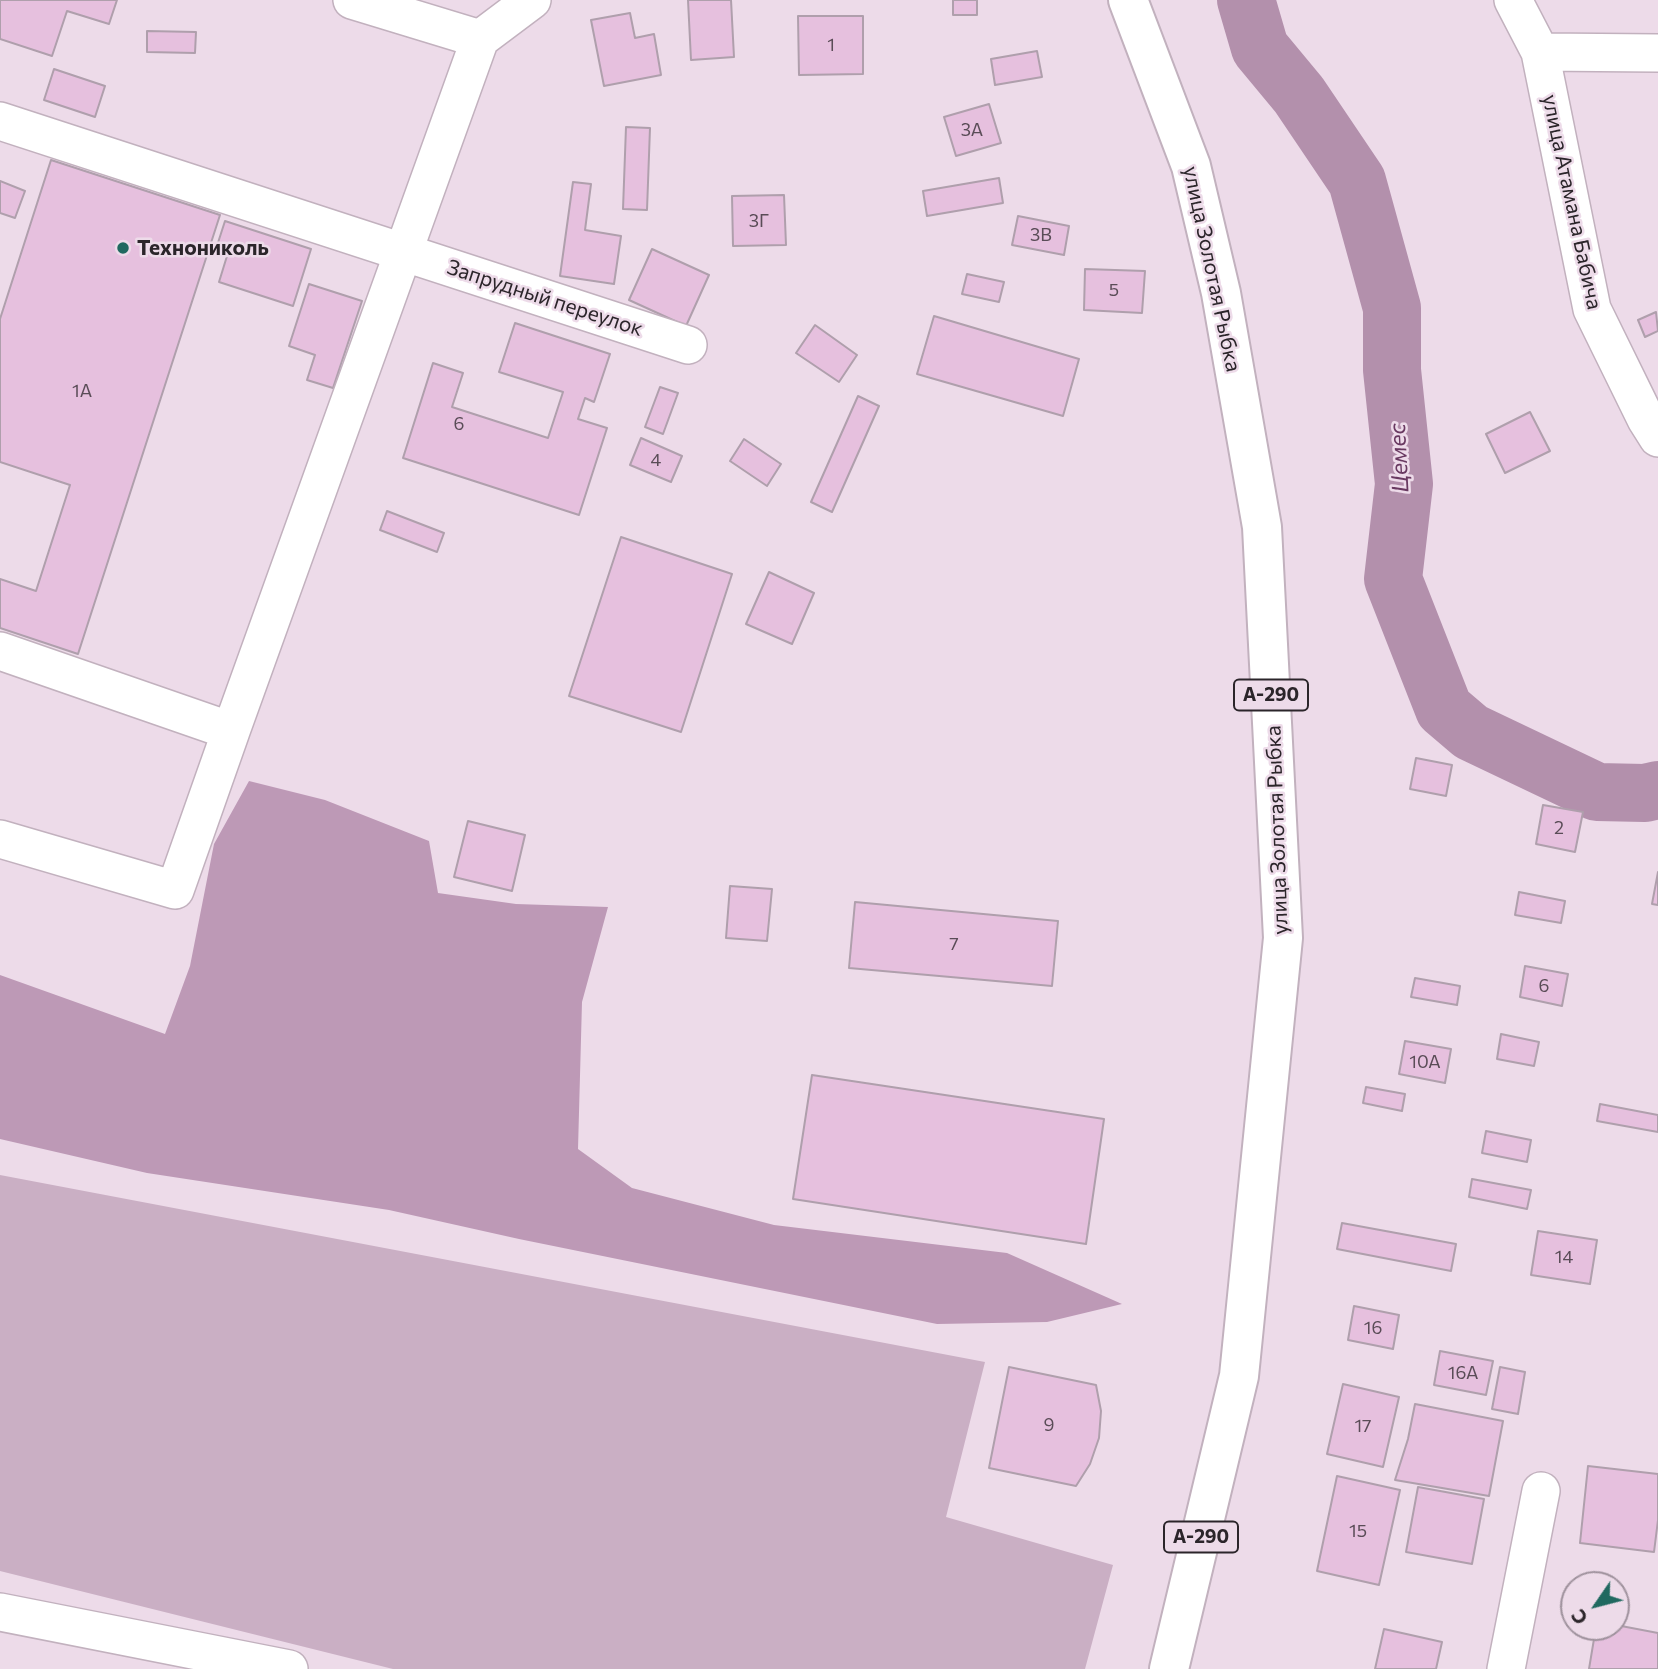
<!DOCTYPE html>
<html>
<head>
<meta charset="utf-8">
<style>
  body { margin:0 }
  #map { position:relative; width:1658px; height:1669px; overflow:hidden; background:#eddbe9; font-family:Commissioner,sans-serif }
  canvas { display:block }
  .north { position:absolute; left:1560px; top:1571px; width:70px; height:70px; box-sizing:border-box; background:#eddbe9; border:2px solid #9f929d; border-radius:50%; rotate:235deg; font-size:19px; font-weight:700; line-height:28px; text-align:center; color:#2b252a }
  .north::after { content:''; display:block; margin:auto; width:24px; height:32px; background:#206960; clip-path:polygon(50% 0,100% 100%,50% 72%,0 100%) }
</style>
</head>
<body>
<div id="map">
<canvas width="1658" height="1669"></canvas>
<div class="north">С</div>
</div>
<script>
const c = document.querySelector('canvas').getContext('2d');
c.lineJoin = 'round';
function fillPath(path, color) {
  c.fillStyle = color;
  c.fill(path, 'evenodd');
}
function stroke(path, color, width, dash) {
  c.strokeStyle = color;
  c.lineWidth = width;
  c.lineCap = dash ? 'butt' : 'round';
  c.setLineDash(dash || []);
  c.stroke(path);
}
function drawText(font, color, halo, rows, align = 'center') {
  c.font = font + ' Commissioner,sans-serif';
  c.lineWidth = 5;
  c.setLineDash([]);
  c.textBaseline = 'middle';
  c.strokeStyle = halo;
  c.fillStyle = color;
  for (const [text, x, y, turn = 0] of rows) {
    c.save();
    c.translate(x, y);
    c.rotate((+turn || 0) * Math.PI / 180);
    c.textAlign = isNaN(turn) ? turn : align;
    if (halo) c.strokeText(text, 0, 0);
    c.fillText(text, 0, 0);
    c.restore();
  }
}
fillPath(new Path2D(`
  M0,1175L985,1362L946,1517L1113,1565L1085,1669H393L0,1571Z`), '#caafc4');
fillPath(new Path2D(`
  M249,781L325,800L429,841L438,893L516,904L608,907L582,1002L578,1149L632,1188L774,1225L1007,1253L1122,1304L1047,1322L937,1324L519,1239L389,1210L147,1173L0,1139V975L165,1034L190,966L214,844Z`), '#bd99b6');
stroke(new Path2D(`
  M1246,0L1260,48L1299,95L1357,181L1392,308V370L1404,484L1393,579L1444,709L1471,732L1597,792L1645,793L1658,790`), '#b390ac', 58);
const building = new Path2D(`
  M0,0H117L109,24L67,11L52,56L0,39Z
  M688,0H731L734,57L691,60Z
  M953,0H977V15H953Z
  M630,13L635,38L654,34L661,75L604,86L591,20Z
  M798,16H863V74L799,75Z
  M147,31L196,32L195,53L147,52Z
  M1037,51L1042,77L995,85L991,59Z
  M54,69L105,86L95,117L44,100Z
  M989,104L1001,143L956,156L944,117Z
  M626,127L650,128L647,210L623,209Z
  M51,160L220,215L78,654L0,628V579L36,591L70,485L0,462V319Z
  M999,178L1003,203L927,216L923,191Z
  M0,181L25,191L15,218L0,213Z
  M573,182L591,184L585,230L621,236L614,284L560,276Z
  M784,195L786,245L733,246L732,196Z
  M1018,216L1069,226L1064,255L1012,245Z
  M225,221L311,249L293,306L219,282L227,256L215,252Z
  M652,249L709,275L686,326L629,300Z
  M1085,269L1145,271L1142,313L1084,310Z
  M967,274L1004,282L999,302L962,294Z
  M309,284L362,301L333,388L307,380L315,355L289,346Z
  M1656,312L1658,331L1645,337L1638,320Z
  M934,316L1079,359L1063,416L917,374Z
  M515,323L610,354L594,402L585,398L578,419L607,428L579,515L403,458L433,363L463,373L452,407L548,438L563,392L499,372Z
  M815,325L857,355L839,382L796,353Z
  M660,387L678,393L663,434L645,427Z
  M858,396L879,406L832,512L811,502Z
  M1530,412L1550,451L1505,473L1486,434Z
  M641,438L682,456L671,482L630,465Z
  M744,439L781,464L767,486L730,461Z
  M387,511L444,533L437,552L380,530Z
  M621,537L732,574L681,732L569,696Z
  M769,572L814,593L792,644L746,624Z
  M1416,758L1452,765L1446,796L1410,789Z
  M1543,805L1583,812L1575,852L1536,844Z
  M468,821L525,835L512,891L454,877Z
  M1658,872V905L1652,904Z
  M730,886L772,889L767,941L726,938Z
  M1519,892L1565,901L1561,923L1515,915Z
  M855,902L1058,921L1052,986L849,968Z
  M1525,966L1568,974L1562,1006L1520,997Z
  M1415,978L1460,986L1457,1005L1411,997Z
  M1501,1034L1539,1042L1534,1066L1497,1059Z
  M1405,1041L1451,1049L1445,1083L1399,1074Z
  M812,1075L1104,1119L1086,1244L793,1199Z
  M1366,1087L1405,1094L1402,1111L1363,1103Z
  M1600,1104L1658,1115V1132L1597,1121Z
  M1486,1131L1531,1140L1527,1162L1482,1153Z
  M1472,1179L1531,1190L1527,1209L1469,1197Z
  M1342,1223L1456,1244L1451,1271L1337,1249Z
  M1538,1231L1597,1240L1590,1284L1531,1275Z
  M1354,1306L1399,1315L1393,1349L1348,1340Z
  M1440,1351L1493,1361L1486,1395L1434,1385Z
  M1009,1367L1096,1385L1101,1411L1099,1438L1090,1464L1076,1486L989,1468Z
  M1500,1367L1525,1372L1518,1414L1492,1409Z
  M1343,1384L1399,1397L1383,1467L1327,1454Z
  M1415,1404L1503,1421L1489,1496L1395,1480L1408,1439Z
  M1588,1466L1658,1474V1520L1654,1552L1580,1543Z
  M1337,1476L1400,1490L1379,1585L1317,1571Z
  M1418,1487L1484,1499L1472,1564L1406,1552Z
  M1616,1625L1658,1633V1669H1589L1596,1627H1616Z
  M1384,1629L1442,1642L1436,1669H1375Z`);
fillPath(building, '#e6c0de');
stroke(building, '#af9fac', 2);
const minor = new Path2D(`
  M352,0L480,39
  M1513,0L1540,52L1592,309L1646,419L1658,438
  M1540,52L1658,53
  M0,121L688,345
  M0,651L231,731L480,39L532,0
  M0,839L175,890L231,731
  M0,1612L289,1669
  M1506,1669L1541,1491`);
const highway = new Path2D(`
  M1128,0L1191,166L1221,293L1262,527L1283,938L1239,1376L1169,1669`);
stroke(minor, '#c2b1be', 40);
stroke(highway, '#c2b1be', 42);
stroke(minor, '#fff', 37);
stroke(highway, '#fff', 38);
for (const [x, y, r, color] of [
  [123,248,7,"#206960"]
]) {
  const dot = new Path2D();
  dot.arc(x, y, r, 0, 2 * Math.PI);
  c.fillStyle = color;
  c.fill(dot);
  stroke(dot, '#eddbe9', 2.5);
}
drawText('18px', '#5a4c57', null, [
  ["1",831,45],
  ["3А",972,130],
  ["3Г",759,221],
  ["3В",1041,235],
  ["5",1114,290],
  ["1А",82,391],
  ["6",459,424],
  ["4",656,460],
  ["2",1559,828],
  ["7",954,944],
  ["6",1544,986],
  ["10А",1425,1062],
  ["14",1564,1257],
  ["16",1373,1328],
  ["16А",1463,1373],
  ["9",1049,1425],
  ["17",1363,1426],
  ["15",1358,1531]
]);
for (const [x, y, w] of [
  [1271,695,74],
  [1201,1537,74]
]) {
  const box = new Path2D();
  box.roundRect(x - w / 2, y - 15.5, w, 31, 5);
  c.fillStyle = '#eddbe9';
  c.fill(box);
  stroke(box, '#2b252a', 2);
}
drawText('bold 19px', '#2b252a', null, [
  ["А-290",1271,695],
  ["А-290",1201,1537]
]);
drawText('21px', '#2b252a', '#eddbe9', [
  ["улица Атамана Бабича",1572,202,78],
  ["улица Золотая Рыбка",1212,269,78],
  ["Запрудный переулок",545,298,18],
  ["улица Золотая Рыбка",1277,830,-92]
]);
drawText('bold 21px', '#2b252a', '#eddbe9', [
  ["Технониколь",137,248]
], 'left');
drawText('italic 23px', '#693961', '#eddbe9', [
  ["Цемес",1399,458,-93]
]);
</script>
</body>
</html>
